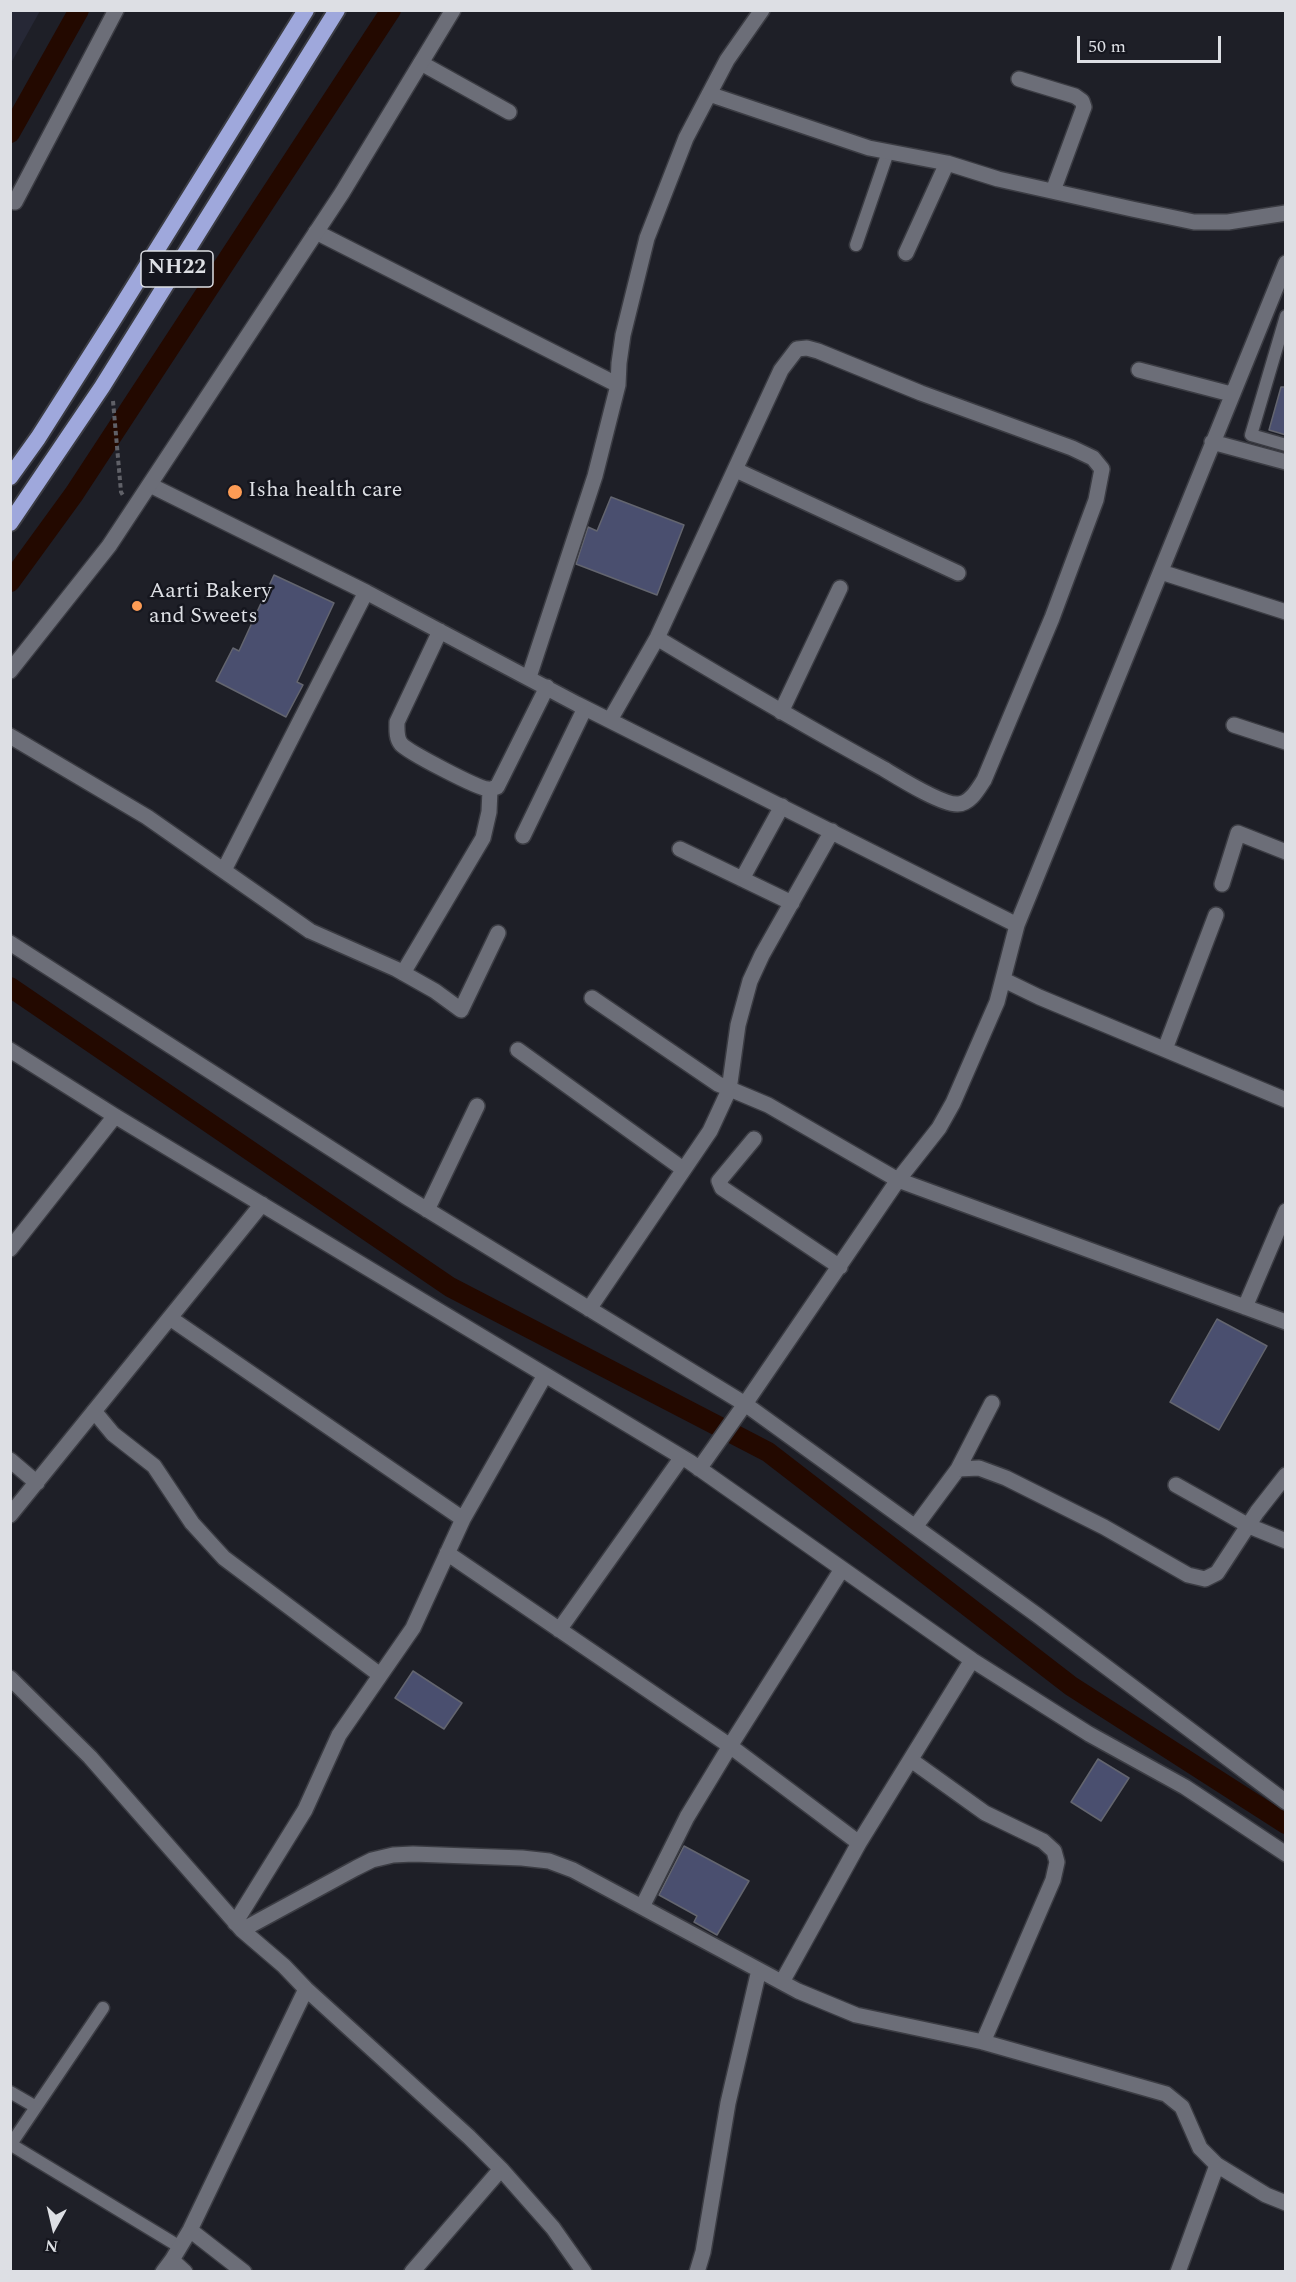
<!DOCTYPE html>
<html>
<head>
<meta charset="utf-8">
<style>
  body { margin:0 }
  #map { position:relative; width:1296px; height:2282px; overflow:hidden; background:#1e1f27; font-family:Spectral,serif }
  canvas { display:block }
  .frame { position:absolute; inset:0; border:12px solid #dddfe4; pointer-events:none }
  .north { position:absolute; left:24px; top:2198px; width:60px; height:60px; -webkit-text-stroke:4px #15161e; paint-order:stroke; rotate:188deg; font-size:16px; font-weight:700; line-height:24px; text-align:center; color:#dddfe4 }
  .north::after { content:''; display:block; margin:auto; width:21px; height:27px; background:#dddfe4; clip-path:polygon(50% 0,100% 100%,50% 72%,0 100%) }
  .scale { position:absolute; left:1077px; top:36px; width:144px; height:27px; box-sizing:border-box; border:3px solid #dddfe4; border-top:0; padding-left:8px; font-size:18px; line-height:21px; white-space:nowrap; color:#dddfe4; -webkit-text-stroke:4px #15161e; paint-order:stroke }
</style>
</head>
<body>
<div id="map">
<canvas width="1296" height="2282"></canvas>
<div class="frame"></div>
<div class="north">N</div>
<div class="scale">50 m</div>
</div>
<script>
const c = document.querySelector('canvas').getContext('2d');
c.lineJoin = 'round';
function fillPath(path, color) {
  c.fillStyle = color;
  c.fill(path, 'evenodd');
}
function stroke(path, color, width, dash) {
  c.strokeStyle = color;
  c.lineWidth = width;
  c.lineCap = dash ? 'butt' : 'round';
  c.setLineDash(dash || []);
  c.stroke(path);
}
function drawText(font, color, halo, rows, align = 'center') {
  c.font = font + ' Spectral,serif';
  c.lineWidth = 5;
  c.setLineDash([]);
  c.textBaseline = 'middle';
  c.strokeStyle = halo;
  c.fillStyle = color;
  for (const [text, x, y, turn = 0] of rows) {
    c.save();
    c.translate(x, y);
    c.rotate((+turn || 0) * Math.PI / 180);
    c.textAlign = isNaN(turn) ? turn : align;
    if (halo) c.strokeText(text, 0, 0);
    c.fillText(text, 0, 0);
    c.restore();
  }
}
fillPath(new Path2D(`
  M11,10L40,11L11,63L10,11Z`), '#262836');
stroke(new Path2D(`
  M10,133L79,10
  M10,582L74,494L391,10
  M10,987L450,1287L768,1452L1071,1686L1286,1824`), '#230900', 20);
const building = new Path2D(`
  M1281,387H1286V435L1269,430Z
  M611,497L684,525L657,595L576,564L588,527L597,531Z
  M274,575L334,603L297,682L303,685L286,717L216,681L233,648L239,651Z
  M1217,1319L1267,1346L1219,1430L1170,1402Z
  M413,1671L462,1703L444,1729L395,1698Z
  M1098,1759L1129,1778L1101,1821L1071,1802Z
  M684,1846L749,1881L717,1935L694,1922L697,1916L659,1895Z`);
fillPath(building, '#4a4f6f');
stroke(building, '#63656f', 1.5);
const service = new Path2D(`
  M856,245L888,152
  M1286,316L1251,435L1286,445
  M10,2092L36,2107
  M10,2144L180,2247
  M11,2144L103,2008`);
const minor = new Path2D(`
  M421,63L509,112
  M1019,79L1075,96L1082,101L1084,107L1053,191
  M709,94L869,148L947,163L998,179L1132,209L1194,222H1228L1286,213
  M15,202L116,10
  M316,232L618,385
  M906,253L947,163
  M1139,370L1231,394
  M1212,442L1286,462
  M736,470L958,573
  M150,485L366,592L577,704L1017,925
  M1161,572L1286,612
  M440,631L397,722C397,729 396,738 401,744C408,752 477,788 488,789C491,790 493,788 497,787L547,687
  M529,677L595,476L618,385L619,363L623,335L647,238L686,138L727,60L762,10
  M781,712L840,588
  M610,720L657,638L781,370L797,349L807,348L818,351L921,393L1072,448L1093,458L1102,469L1096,500L1052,618L984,780C978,789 970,804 958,804C942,805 899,778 884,769C807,727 732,683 657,638
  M1234,725L1286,742
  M10,736L147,817L310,931L396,969L435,991L461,1010L498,933
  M523,836L585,708
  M680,849L792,903
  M224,870L366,592
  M742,879L782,806
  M1222,884L1238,833L1286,852
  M10,943L408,1198L745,1404L1037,1615L1286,1802
  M403,973L483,838L489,812L490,790
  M1004,980L1039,997L1286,1100
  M592,998L718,1084L768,1105L898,1180L1286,1322
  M1165,1049L1216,915
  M10,1050L115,1116L690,1462L972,1660L1089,1734L1185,1787L1286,1854
  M518,1050L683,1169
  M754,1139L719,1181L722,1188L840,1267
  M427,1210L477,1106
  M10,1249L115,1116
  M1245,1307L1286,1211
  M589,1309L710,1131L729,1090L738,1025L750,981L762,955L832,831
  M170,1318L463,1519L413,1628L339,1735L305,1810L235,1923
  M94,1411L113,1434L154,1466L192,1523L224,1558L380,1675
  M10,1460L37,1483
  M699,1469L745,1404L898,1180L939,1128L953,1103L997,1002L1017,925L1286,263
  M958,1469L992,1403
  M1176,1485L1249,1526L1286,1541
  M10,1515L262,1204
  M463,1519L545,1375
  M915,1527L958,1469L979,1468L1006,1478L1104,1527L1188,1575L1205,1579L1217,1573L1257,1512L1286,1475
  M447,1553L730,1746L859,1843
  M559,1630L682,1457
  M10,1678L90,1757L242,1930L284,1966L306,1989L469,2137L501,2169L553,2228L584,2272
  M911,1760L985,1813L1043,1841L1054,1851L1057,1862L1053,1880L983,2042
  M642,1907L687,1817L730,1746L842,1569
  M242,1930L356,1868L372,1860L393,1855L413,1854L522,1858L549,1861L573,1870L798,1991L856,2015L983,2042L1166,2094L1182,2107L1200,2148L1217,2165L1266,2195L1286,2203
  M782,1982L859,1843L972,1660
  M190,2230L244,2272
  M172,2260L185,2272
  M163,2272L172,2260L190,2230L306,1989
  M412,2272L501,2169
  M697,2272L703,2252L728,2103L759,1970
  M1178,2272L1217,2165`);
const tertiary = new Path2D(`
  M10,671L109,546L342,193L453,10`);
const trunk = new Path2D(`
  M10,477L38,438L115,317L306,10
  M10,523L102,387L337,10`);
stroke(service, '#3b3c43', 15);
stroke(minor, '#3b3c43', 18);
stroke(tertiary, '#3b3c43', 18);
stroke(trunk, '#3b3c43', 20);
stroke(new Path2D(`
  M113,401L121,492L124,497`), '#606168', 4, [4.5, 3]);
stroke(service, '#6c6e78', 12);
stroke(minor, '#6c6e78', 15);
stroke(tertiary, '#6c6e78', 15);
stroke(trunk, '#9fa8dc', 16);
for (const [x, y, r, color] of [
  [235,492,8,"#fd9c55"],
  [137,606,6,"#fd9c55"]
]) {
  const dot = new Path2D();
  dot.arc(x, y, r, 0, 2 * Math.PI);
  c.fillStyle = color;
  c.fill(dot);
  stroke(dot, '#15161e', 2);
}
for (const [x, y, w] of [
  [177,269,72]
]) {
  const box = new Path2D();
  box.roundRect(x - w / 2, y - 18, w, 36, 4.5);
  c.fillStyle = '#15161e';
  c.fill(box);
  stroke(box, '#dddfe4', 1.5);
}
drawText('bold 21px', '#dddfe4', null, [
  ["NH22",177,269]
]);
drawText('22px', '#dddfe4', '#15161e', [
  ["Isha health care",248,492],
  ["Aarti Bakery",149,593],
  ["and Sweets",149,618]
], 'left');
</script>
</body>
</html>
